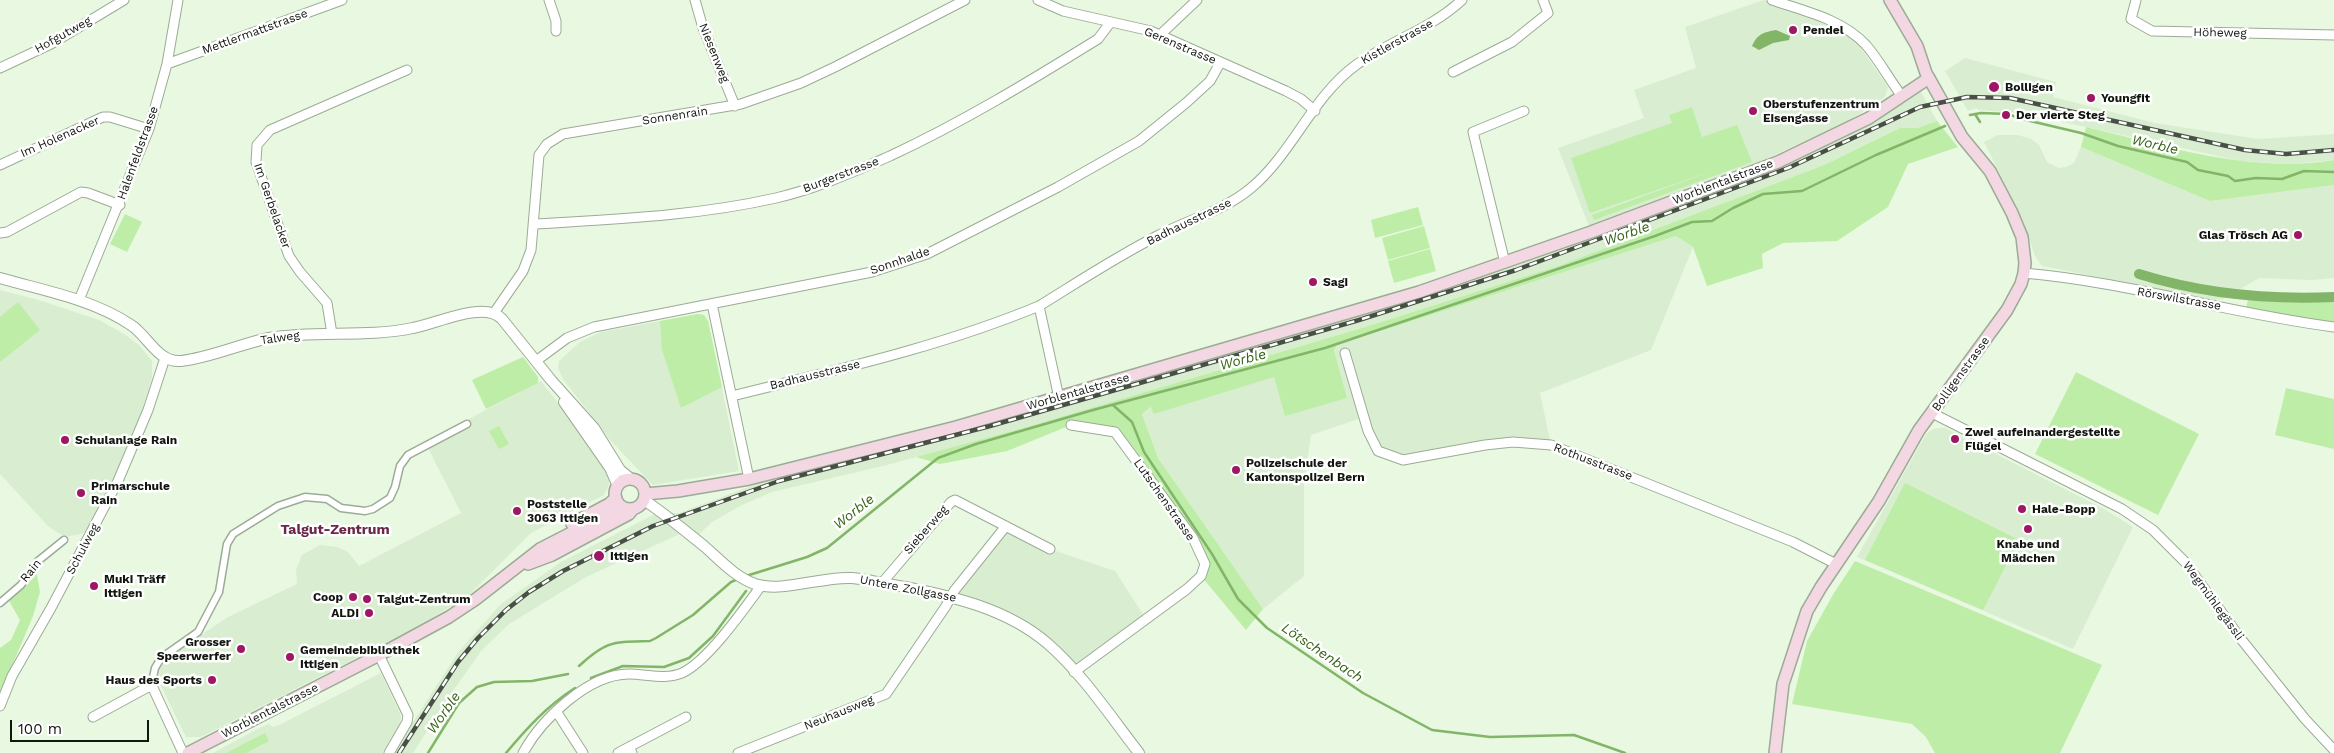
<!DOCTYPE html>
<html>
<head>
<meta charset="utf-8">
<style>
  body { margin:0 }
  #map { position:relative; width:2334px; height:753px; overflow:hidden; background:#e8f8e1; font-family:"Work Sans",sans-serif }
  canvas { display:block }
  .scale { position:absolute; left:10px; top:720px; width:139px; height:22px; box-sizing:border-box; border:2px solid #11170f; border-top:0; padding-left:6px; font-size:15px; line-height:18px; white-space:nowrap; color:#11170f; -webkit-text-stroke:4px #fff; paint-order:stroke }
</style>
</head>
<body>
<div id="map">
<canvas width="2334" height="753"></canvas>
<div class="scale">100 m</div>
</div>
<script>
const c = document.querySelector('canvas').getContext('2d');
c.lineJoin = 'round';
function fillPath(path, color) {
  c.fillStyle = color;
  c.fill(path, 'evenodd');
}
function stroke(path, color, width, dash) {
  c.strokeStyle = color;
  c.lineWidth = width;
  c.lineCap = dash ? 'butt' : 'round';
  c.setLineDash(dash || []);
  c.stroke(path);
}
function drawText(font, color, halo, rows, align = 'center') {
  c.font = font + ' "Work Sans",sans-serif';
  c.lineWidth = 5;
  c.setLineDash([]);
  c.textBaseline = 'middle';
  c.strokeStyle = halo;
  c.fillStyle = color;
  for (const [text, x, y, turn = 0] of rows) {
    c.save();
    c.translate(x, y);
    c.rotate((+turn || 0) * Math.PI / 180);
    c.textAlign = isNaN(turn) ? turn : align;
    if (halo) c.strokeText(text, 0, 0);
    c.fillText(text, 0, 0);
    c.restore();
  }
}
fillPath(new Path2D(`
  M1764,0L1815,20L1846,35L1861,48L1888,87L1885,97L1850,120L1768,158L1589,226L1558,148L1644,118L1634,90L1696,68L1685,27Z
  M1965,58L2056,82L2053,97L2155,123L2258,139L2334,134V160L2289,164L2241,161L2022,113L1978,110L1977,108L1968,111L1945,71Z
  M1921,92L1937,121L1917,128H1900L1824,165L1558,266L1362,328L1023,428L887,465L772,492L742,505L712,522L695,538L686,531L586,577L509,624L481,651L446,701L413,753H393L459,651L501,604L561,562L655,514L679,513L762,482L959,433L1487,275L1782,166L1871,124Z
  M1998,135H2018L2031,139L2039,145L2047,162L2059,168L2066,167L2074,163L2081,147L2210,201L2334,185V278L2311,280L2259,278L2223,299L2215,300L2042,266L2035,256L2022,218L1984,142Z
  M1676,236L1693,247L1651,350L1540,393L1551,445L1513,442L1403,460L1378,451L1364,417L1311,435L1304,482V576L1263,609L1158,458L1142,414L1152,407L1335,351L1337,345Z
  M0,290L42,301L99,320L124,334L140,346L152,361V378L141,413L108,491L88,530L81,534L65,537L49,527L0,474Z
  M698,314L703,315L708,321L739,471L653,485L610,440L563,379L558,368L559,361L580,342L601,332Z
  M541,381L594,449L609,479V485L604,495L531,533L468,596L413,629L201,737H186L160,684L159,668L165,659L228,617L297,584L296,570L302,555L320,545L337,547L348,552L359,566L461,513L425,442Z
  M1940,428H1945L2106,510L2133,527L2073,649L1857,557L1926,434L1933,429Z
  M1006,526L1050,549L1115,571L1146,619L1074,672L1015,622L951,596Z
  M381,673L401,716L400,724L382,753H213L261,727L269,724L273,727L279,725Z`), '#d9eed0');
fillPath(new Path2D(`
  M1692,107L1702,137L1737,125L1752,162L1594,220L1592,215L1715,170L1590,213L1571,158L1672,123L1669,115Z
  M1937,121L1958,147L1908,164L1888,207L1837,241L1783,243L1762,254L1763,268L1707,286L1693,247L1676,236L1337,345L1334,351L1347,398L1285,416L1274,377L1154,414L1151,407L1142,414L1158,458L1263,609L1246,630L1201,576L1205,564L1193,538L1115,432L1071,425L1007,451L940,464L916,457L1023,428L1362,328L1558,266L1824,165L1900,128H1917Z
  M2086,127C2166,146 2251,174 2334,160V185L2210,201L2081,147Z
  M1418,207L1423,225L1375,238L1371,220Z
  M125,214L142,222L127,252L110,244Z
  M1424,226L1430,248L1388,260L1382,238Z
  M1430,249L1436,271L1394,283L1388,261Z
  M2248,300L2299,302L2334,301V327L2245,312Z
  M18,302L40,330L0,362V317Z
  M698,314L704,315L708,321L722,387L681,408L662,350L660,321Z
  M523,357L538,377V383L486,409L472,380Z
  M2076,372L2199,434L2158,515L2035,454Z
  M2286,388L2334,399V449L2275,435Z
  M499,426L509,444L499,449L489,431Z
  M1905,483L2019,540L1983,610L1865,560Z
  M1855,561L2102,665L2060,753H1935L1926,737L1912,724L1792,704L1807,641L1834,593Z
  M36,570L40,592L33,616L0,694V648L11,640L20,620L9,601Z
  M265,733L269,741L246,753H226Z`), '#beeda8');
fillPath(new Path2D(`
  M1776,30L1790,36L1789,40L1773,43L1759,50L1752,46C1757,34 1764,32 1776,30Z`), '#82b568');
stroke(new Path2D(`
  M1975,114L1980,122
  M1970,115L1981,113L2007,114L2026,120L2081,133L2118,146L2187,162L2198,170L2228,176L2235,181L2256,178L2282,179L2304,171L2334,172
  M1114,406L1132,422L1144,452L1212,554L1238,599L1267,628L1363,693L1432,730L1490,737L1574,735L1625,753
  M746,576L807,557L827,548L938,458L976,444L1093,410L1325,348L1655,236L1692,222L1712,221L1733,208L1763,194L1802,191L1876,155L1945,126
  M579,666C607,640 614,642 650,641L656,638L693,615L731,582L738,579
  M591,678L623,666L664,667L689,658L713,636L746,591
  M428,753L459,703L477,687L494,682L532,681L568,674
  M506,753C527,728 547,706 575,688`), '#82b568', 2.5);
stroke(new Path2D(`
  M2139,274C2203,294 2267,300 2334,297`), '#82b568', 10);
const pedestrian = new Path2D(`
  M0,603L21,585L38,561L64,540
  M151,687L155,668L161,658L198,632L219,592L227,544L233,534L278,506L305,497L327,499L341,508L365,511L373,509L390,498L395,487L400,466L408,455L467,424`);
const minor = new Path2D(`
  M549,0L556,21V31
  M695,0L703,28L735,106
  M1038,0L1063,11L1151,31L1286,91L1301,99L1315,111
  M1772,0C1804,11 1842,19 1866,45C1879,60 1889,79 1901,95
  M2136,0L2131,19L2152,31L2334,35
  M1160,35L1197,0
  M167,64L342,0
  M0,68L51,44L124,0
  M1453,72L1512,42L1548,13L1543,0
  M0,165L103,117H110L149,129
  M535,224C617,219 696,216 776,198C815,189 853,172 890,156C963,122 1030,81 1098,39L1110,23
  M0,233L7,232L81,192L88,193L120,205
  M1505,263L1473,132L1524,111
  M2024,273C2128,282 2231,314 2334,327
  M79,300L149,129L167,64L178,0
  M712,304L749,479
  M494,313L523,271L531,250L539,155L547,144L563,134L741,104L801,83L837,66L965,0
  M332,334L327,303L300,272L289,256L256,162L257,145L270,130L407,70
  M1345,353L1368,431L1378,451L1403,460L1485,445L1513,442L1551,445L1793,542L1836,564
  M536,361L567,338L594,327L872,272L927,254L1058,187L1139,141L1186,103L1210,81L1220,63
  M732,396C836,370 940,347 1039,306
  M1059,398L1039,306C1078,282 1116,257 1157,236C1187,220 1224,211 1251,188C1292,154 1312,97 1356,65C1390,41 1431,29 1462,0
  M1932,413L2122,509L2153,530L2185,562L2241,639L2305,719L2334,750
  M1071,425L1115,432L1193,538L1205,564L1201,576L1187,589L1074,672
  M882,583L951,502L955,500L1050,549
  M379,655L408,715L407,722L389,753
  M0,706L12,676L51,608L118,481L148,410L165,358
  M556,711L583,753
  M93,717L148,687L153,688L183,753
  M629,747L686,717
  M523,753C541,720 588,674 629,674C646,674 666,680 682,673C708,661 744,609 761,586
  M618,753L629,747L632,753
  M738,753L886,694L946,606L954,591L1006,526`);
const tertiary = new Path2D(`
  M0,278C45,291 92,299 131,325C148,336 158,363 181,361C210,358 240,344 269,338C317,330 365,338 413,328C436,324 484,300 502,319L551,380L594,428L620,470L631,479
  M564,402L610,468L618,486
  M644,500C665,514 684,530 704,546C719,559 735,577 755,584C783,593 822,576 852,578C870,580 887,584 905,587C955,597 1007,609 1047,643C1082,673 1111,717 1139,753`);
const secondary = new Path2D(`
  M615 494a15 15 0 1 1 30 0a15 15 0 1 1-30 0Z
  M645,494L678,491L749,479L956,427L1419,292L1591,232L1778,162L1869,118L1929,78
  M572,524L609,504L616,498
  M528,564L552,555L629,514L633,509
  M188,753L379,655L449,617L476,599L540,549L622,507
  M1775,753L1783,684L1807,611L1821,587L1879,501L1919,430L2007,310L2021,284L2024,273L2025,263L2022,237L2012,213L1990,171L1962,137L1926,73L1917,46L1890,0`);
stroke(pedestrian, '#9cab95', 9);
stroke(minor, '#9cab95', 11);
stroke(tertiary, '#9cab95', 12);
stroke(secondary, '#9cab95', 14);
stroke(pedestrian, '#fff', 6);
stroke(minor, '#fff', 9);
stroke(tertiary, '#fff', 10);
stroke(secondary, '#f3d7e3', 11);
const rail = new Path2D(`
  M399,753L458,662L478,638L506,610L529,592L563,571L653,526L779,481L990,426L1359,320L1516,270L1788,168L1920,107L1967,97L2010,98L2245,150L2286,154L2334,150`);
stroke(rail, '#485045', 4.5);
stroke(rail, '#fff', 2.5, [8]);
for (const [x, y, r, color] of [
  [1793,30,5,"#9e1664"],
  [1994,87,6,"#9e1664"],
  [2091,98,5,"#9e1664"],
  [1753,111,5,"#9e1664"],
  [2006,115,5,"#9e1664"],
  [2298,235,5,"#9e1664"],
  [1313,282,5,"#9e1664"],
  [1955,439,5,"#9e1664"],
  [65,440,5,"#9e1664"],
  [1236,470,5,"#9e1664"],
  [81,493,5,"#9e1664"],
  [2022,509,5,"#9e1664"],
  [517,511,5,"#9e1664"],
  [2028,529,5,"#9e1664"],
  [599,556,6,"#9e1664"],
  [94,586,5,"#9e1664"],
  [353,597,5,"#9e1664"],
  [367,599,5,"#9e1664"],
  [369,613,5,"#9e1664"],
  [241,649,5,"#9e1664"],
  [290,657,5,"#9e1664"],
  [212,680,5,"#9e1664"]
]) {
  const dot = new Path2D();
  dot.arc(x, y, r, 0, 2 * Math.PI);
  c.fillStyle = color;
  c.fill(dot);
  stroke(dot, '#fff', 2);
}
drawText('bold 12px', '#11170f', '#fff', [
  ["Pendel",1803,30],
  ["Bolligen",2005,87],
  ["Youngfit",2101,98],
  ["Oberstufenzentrum",1763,104],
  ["Eisengasse",1763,118],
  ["Der vierte Steg",2016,115],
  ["Glas Trösch AG",2288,235,"right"],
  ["Sagi",1323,282],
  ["Zwei aufeinandergestellte",1965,432],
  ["Flügel",1965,446],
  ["Schulanlage Rain",75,440],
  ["Polizeischule der",1246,463],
  ["Kantonspolizei Bern",1246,477],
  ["Primarschule",91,486],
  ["Rain",91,500],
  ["Poststelle",527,504],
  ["3063 Ittigen",527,518],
  ["Hale-Bopp",2032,509],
  ["Knabe und",2028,544,"center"],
  ["Mädchen",2028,558,"center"],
  ["Ittigen",610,556],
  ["Muki Träff",104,579],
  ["Ittigen",104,593],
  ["Coop",343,597,"right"],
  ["Talgut-Zentrum",377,599],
  ["ALDI",359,613,"right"],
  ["Grosser",231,642,"right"],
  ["Speerwerfer",231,656,"right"],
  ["Gemeindebibliothek",300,650],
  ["Ittigen",300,664],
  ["Haus des Sports",202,680,"right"]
], 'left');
drawText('12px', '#11170f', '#fff', [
  ["Mettlermattstrasse",255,32,-20],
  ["Höheweg",2220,33,1],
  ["Hofgutweg",63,35,-29],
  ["Kistlerstrasse",1397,42,-29],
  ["Gerenstrasse",1180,46,23],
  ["Niesenweg",714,53,68],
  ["Sonnenrain",675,116,-9],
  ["Im Holenacker",60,137,-24],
  ["Halenfeldstrasse",138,153,-70],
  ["Burgerstrasse",841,175,-21],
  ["Worblentalstrasse",1723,182,-21],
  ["Im Gerbelacker",272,206,71],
  ["Badhausstrasse",1189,222,-26],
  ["Sonnhalde",900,261,-19],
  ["Rörswilstrasse",2179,299,10],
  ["Talweg",280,338,-8],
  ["Bolligenstrasse",1961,374,-54],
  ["Badhausstrasse",815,375,-14],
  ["Worblentalstrasse",1078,392,-16],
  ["Rothusstrasse",1593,462,21],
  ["Lutschenstrasse",1164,500,55],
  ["Sieberweg",926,530,-49],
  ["Schulweg",83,549,-62],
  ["Rain",31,571,-51],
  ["Untere Zollgasse",908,589,11],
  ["Wegmühlegässli",2213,601,54],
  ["Worblentalstrasse",270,711,-27],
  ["Neuhausweg",839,713,-22]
]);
drawText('italic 14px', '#346314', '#fff', [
  ["Worble",2155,145,13],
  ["Worble",1627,234,-19],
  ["Worble",1243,360,-15],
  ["Worble",854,512,-38],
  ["Lötschenbach",1322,653,34],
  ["Worble",444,713,-55]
]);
drawText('bold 14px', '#692848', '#fff', [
  ["Talgut-Zentrum",335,530]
]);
</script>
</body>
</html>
